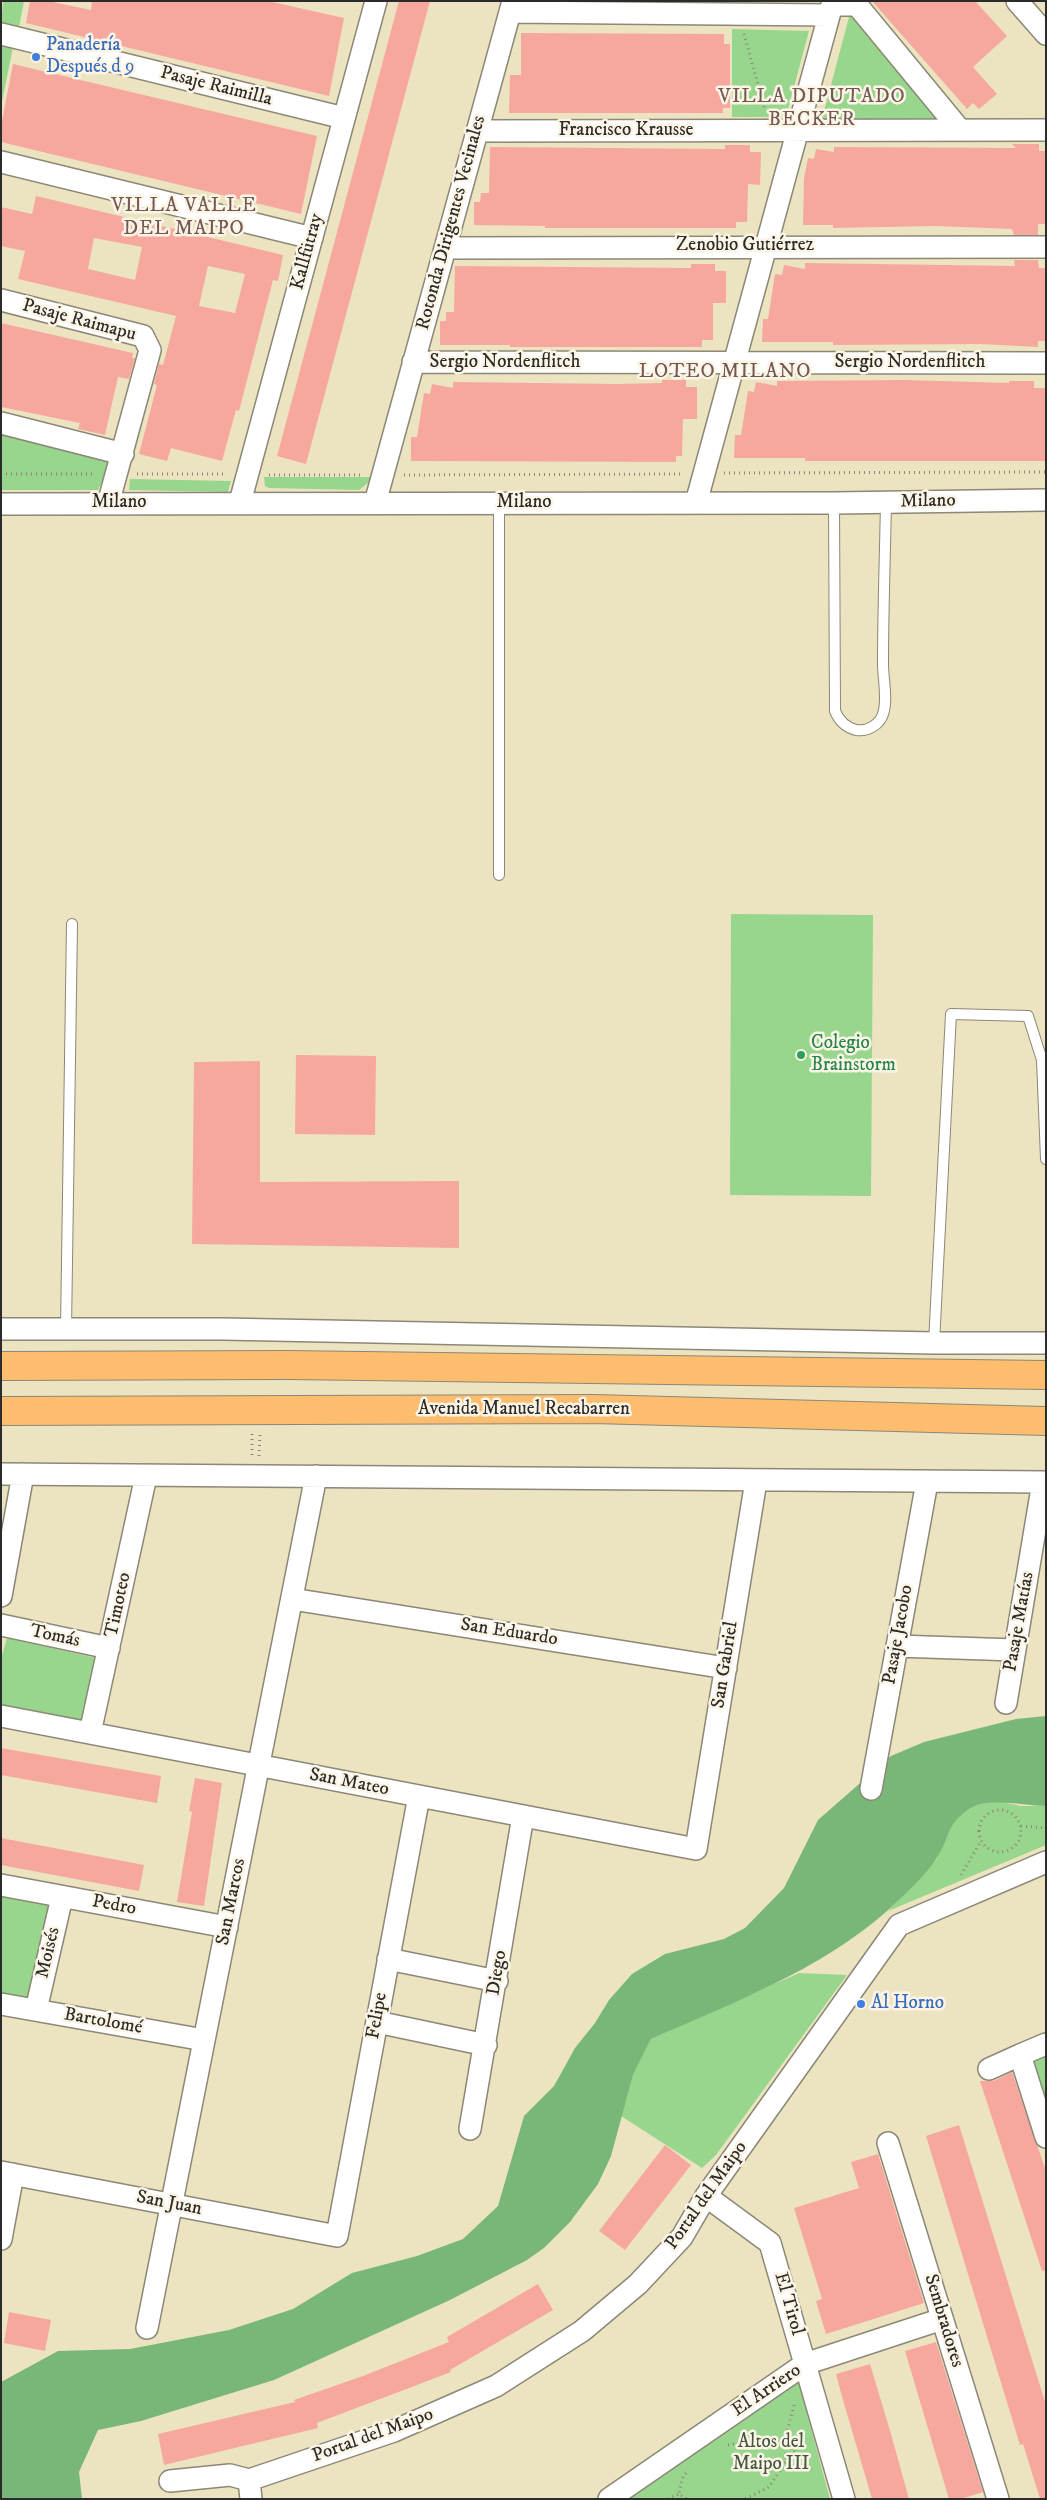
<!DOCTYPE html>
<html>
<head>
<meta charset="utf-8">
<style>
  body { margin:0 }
  #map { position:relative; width:1047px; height:2500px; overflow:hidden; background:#ece3c1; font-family:"IM FELL DW Pica",serif }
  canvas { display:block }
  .frame { position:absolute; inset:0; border:2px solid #2b2b2b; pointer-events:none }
</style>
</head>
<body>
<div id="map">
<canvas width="1047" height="2500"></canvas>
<div class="frame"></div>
</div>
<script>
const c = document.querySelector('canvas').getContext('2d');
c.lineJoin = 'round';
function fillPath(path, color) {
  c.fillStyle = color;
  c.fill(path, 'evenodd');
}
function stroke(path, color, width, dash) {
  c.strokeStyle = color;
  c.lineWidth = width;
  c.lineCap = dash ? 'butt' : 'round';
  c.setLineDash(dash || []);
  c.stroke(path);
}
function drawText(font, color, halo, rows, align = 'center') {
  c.font = font + ' "IM FELL DW Pica",serif';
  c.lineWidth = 5;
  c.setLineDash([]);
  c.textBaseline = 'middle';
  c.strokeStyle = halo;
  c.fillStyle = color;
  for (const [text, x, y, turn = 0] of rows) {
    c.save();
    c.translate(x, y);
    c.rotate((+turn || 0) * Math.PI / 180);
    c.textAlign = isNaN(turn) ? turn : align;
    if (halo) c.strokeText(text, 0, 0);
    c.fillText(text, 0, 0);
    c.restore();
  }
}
fillPath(new Path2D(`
  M3,1H24L18,32L1,28Z
  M854,16L939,119L934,123H825L822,119L849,17Z
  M732,29L809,31L786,117H732Z
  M1,45L13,47L1,106Z
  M1,433L112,460L98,490H1Z
  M264,477H371L368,483L359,490L269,488L265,486Z
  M130,479L231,481L228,492L129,490Z
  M731,914L873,915L871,1196L730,1195Z
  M7,1638L96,1658L81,1722L1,1705V1659Z
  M996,1801L1021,1806H1046V1845L888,1911L936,1860L954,1820L974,1806Z
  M1,1888L58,1898L34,2007L1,2000Z
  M799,1973L847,1975L716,2155L702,2168L621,2116L633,2075L651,2039Z
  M1046,2055V2105L1032,2061Z
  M798,2380L830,2499H626Z`), '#97d68c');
fillPath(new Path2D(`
  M1046,1716V1806C1025,1806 989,1797 971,1808C945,1824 951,1837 936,1859C927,1874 900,1899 887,1911C819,1971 732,2003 651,2039L633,2075L611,2156L598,2184L570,2222L544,2248L527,2260L450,2300L274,2380L141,2421L98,2430L79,2472L82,2499H1V2382L58,2351L130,2349L229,2330L293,2309L352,2273L417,2256L463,2239L498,2206L524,2116L554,2086L575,2048L595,2023L609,2000L632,1974L665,1954L724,1939L745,1928L784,1888L818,1820L891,1756L924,1742L1016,1719Z`), '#79b778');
fillPath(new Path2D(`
  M30,1H48L91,10L92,1H268L344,18L329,96L26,23Z
  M399,1H430L306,464L277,456Z
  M872,1H975L1007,36L973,67L997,94L979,109L973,103L967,109Z
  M521,33L724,34V44H730V108H723V113H509L510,75H521Z
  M13,64L317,136L301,214L1,142V126Z
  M1012,144H1039V151H1046V224H1038V235H1014L1012,229L935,226L833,228V225H803L804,178L808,158L814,159L816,149L834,152V147L1016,148Z
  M725,145H750V152H761L760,185L748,184L747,222H736V228H545V226L474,225V202H480L481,193H489L490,147L725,149Z
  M36,196L283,255L278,281L273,280L239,411L236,410L222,461L171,448L167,461L139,454L157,385L154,384L159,364L163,365L176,316L18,279L25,251L1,246V207L32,214ZM94,238L142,247L135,280L88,269ZM208,266L245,274L235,313L199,306Z
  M1014,260H1038L1039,268H1046V341H1038V347L980,344L833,345V342H762L763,319H768L775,274L782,275L784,265L805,269V263L1015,266Z
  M691,264H715V271H726V303H713V340H702V347H510V345H440V321H446V312H454L455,266L691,268Z
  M1,323L133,353L132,358H135L129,379L118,377L105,435L78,429L80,423L1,407Z
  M662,380H686V387H697V419H683L682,456H676V462L411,461V437H417L424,393L430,394L432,384L453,388V382L617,384L662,383Z
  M906,380L1009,383V381H1034V388H1045L1046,461H805V458H734L735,435H741L748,391L754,392L756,382L777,386V381Z
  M296,1055L376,1056L375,1135L295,1134Z
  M260,1061V1182L459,1181V1248L192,1244L194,1062Z
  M1,1748L161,1776L157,1803L1,1775Z
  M195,1778L222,1783L204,1906L177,1902L192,1812L189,1811Z
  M1,1838L144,1865L139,1891L1,1865Z
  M1012,2072L1046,2171V2270L1042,2271L980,2081H994Z
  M959,2125L1046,2405V2499H1040L1023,2444L1020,2445L926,2136Z
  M665,2145L691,2165L625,2250L599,2231Z
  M878,2154L924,2303L826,2334L816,2301L822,2299L794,2208L859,2188L851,2162Z
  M538,2284L553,2310L450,2370L451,2372L317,2423L318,2428L164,2465L158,2434L295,2402L294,2400L363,2376L449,2342L447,2337Z
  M9,2312L51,2320L45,2351L4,2343Z
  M936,2342L983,2492L961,2499H949L905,2351Z
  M870,2364L891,2434L909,2499H872L843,2400L836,2374Z`), '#f7a89e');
const service = new Path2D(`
  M499,503V875
  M834,503L835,711C839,721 845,727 856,730C868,732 880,724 883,714C888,700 883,679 883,664C883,610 885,556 886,502
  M66,1329L72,924
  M934,1343L951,1014L1028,1016L1042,1060L1046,1159`);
const minor = new Path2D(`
  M1017,1L1046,34
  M832,5H857L960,130
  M510,12L829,15
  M1,34L344,118
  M477,131L1046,130
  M1,162L312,238
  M445,248L1046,247
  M1,300L143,336L150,350L108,504
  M413,362L1046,363
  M1,423L123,454
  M240,502L376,1
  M375,503L513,1
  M696,503L833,1
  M1,504L834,503L1046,500
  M1,1329H223L934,1343H1046
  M1,1474L1046,1482
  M1,1596L23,1474
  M292,1599L726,1668
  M1,1625L109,1648
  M897,1646L1015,1650
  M1006,1703L1043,1482
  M1,1716L696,1849L756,1481
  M90,1733L146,1476
  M871,1789L927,1482
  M1,1885L227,1927
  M388,1959L497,1981
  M1,2004L204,2040
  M36,2010L62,1897
  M377,2022L486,2045
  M1046,2044L1020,2055L1046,2137
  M989,2069L1020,2055
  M470,2129L523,1816
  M888,2143L998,2499
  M1,2172L337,2236L419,1796
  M706,2196L770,2243L844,2499
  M1,2239L13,2174
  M147,2328L316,1476
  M249,2480L251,2499
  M170,2481L230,2475L249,2480L394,2431L496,2386L582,2331L638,2284L682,2237L706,2196L899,1925L1046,1862
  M609,2499L805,2364L942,2319`);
const primary = new Path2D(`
  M1,1366L287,1365L1046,1375
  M1,1411L593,1409L1046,1421`);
stroke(service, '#8c8776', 12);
stroke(minor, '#8c8776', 24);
stroke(primary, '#8c8776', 30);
stroke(new Path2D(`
  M744,34L765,110
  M724,473L1046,472
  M1,474H96
  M137,474H226
  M269,475H361
  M404,475L683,474
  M252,1455V1434
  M259,1456L260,1435
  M979 1831a21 21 0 1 1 42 0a21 21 0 1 1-42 0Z
  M1021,1826L1046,1828
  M961,1875L981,1841
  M794,2405L785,2440L813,2472
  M728,2445L758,2440H785L786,2461L769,2487L745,2499
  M686,2473L682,2479L679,2494L687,2499
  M668,2499L679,2494`), '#8c8776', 3, [1, 4]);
stroke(service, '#fff', 10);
stroke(minor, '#fff', 21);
stroke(primary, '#fcbd6f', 28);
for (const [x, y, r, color] of [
  [36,57,5,"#3f7fe0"],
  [801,1055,5,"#2e9e5b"],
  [861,2004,5,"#3f7fe0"]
]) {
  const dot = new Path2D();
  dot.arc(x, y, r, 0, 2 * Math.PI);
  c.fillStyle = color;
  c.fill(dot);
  stroke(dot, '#fcf5e5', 2);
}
drawText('19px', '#366cbe', '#fcf5e5', [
  ["Panadería",46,46],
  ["Después d 9",46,68],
  ["Al Horno",871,2004]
], 'left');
drawText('19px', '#2b2b2b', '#fcf5e5', [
  ["Pasaje Raimilla",216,87,14],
  ["Francisco Krausse",626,131],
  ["Rotonda Dirigentes Vecinales",452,223,-75],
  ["Zenobio Gutiérrez",745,246],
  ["Kallfütray",308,252,-75],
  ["Pasaje Raimapu",79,321,15],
  ["Sergio Nordenflitch",505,363],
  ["Sergio Nordenflitch",910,363],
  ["Milano",928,502,-1],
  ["Milano",119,503],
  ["Milano",524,503],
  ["Avenida Manuel Recabarren",524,1410],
  ["Timoteo",119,1605,-78],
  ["Pasaje Matías",1020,1622,-80],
  ["San Eduardo",509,1633,9],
  ["Pasaje Jacobo",899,1635,-80],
  ["Tomás",55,1637,12],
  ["San Gabriel",726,1665,-81],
  ["San Mateo",349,1783,11],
  ["San Marcos",232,1902,-79],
  ["Pedro",114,1906,10],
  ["Moisés",49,1953,-77],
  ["Diego",498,1973,-81],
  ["Felipe",378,2016,-80],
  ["Bartolomé",103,2022,10],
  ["Portal del Maipo",707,2196,-55],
  ["San Juan",169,2204,11],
  ["El Tirol",788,2304,74],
  ["Sembradores",943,2321,73],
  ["El Arriero",767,2391,-34],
  ["Portal del Maipo",373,2436,-20]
]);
drawText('19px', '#27864d', '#fcf5e5', [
  ["Colegio",811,1044],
  ["Brainstorm",811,1066]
], 'left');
drawText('19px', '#465643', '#fcf5e5', [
  ["Altos del",771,2443],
  ["Maipo III",771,2465]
]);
c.letterSpacing = '1px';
drawText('20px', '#725753', '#fcf5e5', [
  ["VILLA DIPUTADO",812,98],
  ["BECKER",812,121],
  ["VILLA VALLE",184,207],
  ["DEL MAIPO",184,230],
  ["LOTEO MILANO",725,373]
]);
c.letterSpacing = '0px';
</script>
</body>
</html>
